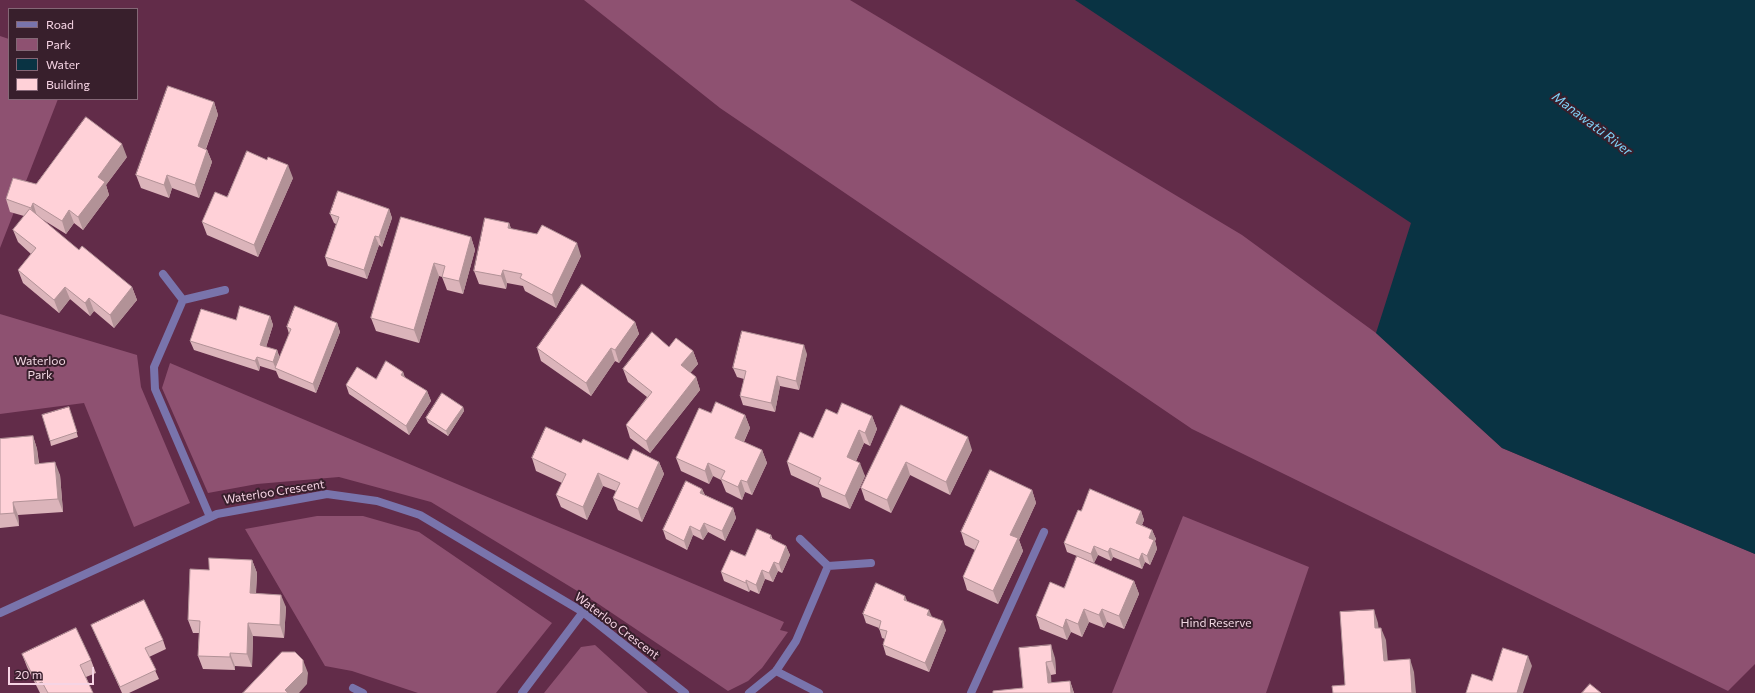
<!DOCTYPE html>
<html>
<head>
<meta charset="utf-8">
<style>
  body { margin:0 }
  #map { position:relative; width:1755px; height:693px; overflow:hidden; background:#622c49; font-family:Commissioner,sans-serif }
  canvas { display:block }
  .legend { position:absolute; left:8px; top:8px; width:130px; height:92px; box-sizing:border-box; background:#381f2c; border:1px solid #846776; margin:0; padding:5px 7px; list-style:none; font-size:12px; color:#f6d4e4 }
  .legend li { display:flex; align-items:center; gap:8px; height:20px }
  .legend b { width:20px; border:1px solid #846776 }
  .scale { position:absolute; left:8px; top:667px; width:86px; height:18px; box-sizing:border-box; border:2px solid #f6d4e4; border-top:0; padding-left:5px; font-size:12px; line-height:14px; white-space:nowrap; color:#f6d4e4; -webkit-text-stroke:3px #381f2c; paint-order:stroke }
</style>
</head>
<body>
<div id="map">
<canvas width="1755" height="693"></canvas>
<ul class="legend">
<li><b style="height:5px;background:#7974ac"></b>Road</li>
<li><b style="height:11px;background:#8e5171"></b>Park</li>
<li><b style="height:11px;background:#093343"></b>Water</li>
<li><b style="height:11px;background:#ffd1d8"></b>Building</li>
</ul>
<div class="scale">20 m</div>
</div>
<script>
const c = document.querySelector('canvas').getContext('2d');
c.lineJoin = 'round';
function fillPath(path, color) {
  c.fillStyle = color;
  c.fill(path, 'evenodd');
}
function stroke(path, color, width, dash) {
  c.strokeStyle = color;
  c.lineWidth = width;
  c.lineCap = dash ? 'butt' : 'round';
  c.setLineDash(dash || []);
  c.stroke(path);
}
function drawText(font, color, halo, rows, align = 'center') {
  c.font = font + ' Commissioner,sans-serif';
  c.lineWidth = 4;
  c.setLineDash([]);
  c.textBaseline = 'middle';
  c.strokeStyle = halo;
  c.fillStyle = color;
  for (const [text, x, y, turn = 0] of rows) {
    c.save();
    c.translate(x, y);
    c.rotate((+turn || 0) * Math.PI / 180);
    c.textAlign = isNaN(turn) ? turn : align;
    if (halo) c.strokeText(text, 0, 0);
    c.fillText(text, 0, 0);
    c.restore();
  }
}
fillPath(new Path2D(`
  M584,0H850L1242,235L1376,333L1502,448L1755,554V664L1728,691L1192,429L720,108Z
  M0,36L9,39V99H58L0,248Z
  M0,314L137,355L141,387L190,503L134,527L84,403L0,414Z
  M170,363L784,622L780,630L788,632L762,668L748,681L728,691L597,603L431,502L339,477L257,484L208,493L162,388Z
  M317,516H363L419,532L552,623L496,693H418L352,671L325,666L245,529Z
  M1183,516L1309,567L1266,693H1112Z
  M595,645L648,693H544L581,647Z`), '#8e5171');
fillPath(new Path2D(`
  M1075,0H1755V554L1502,448L1376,333L1411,223Z`), '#093343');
stroke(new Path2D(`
  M776,671L819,693
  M971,693L1044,532`), '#7974ac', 8);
stroke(new Path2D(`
  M163,274L183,300L154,367L155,389L210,517
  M183,300L225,290
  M828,566L871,563
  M0,613L217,514L327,494L377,501L420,515L583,612L685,693
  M353,688L363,693
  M522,693L583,612
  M749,693L776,671L796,641L828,566L800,539`), '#7974ac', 8);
fillPath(new Path2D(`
  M214,102L218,115L206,149L207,150L212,162L199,198L172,188L169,198L141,188L136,175Z
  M127,157L106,185L109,195L83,230L74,223L66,234L37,216L79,250L132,287L137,300L114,328L94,311L90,316L70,299L59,313L23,283L18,270L31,254L18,242L13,230L24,216L10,212L6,199L36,184Z
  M293,178L258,257L207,235L202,222L227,197Z
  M389,209L392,218L382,247L379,245L367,279L328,266L325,257L336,224L334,223L330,214Z
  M401,217L471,237L475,250L463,294L447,290L442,277L439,276L419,343L376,331L371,318Z
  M509,223L511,229L581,256L556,308L525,291L523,286L507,283L506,289L479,284L474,271Z
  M270,316L273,325L266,347L277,350L280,358L289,334L287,327L337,323L340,332L316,393L279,378L276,371L260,366L259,371L194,350L190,341L236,320Z
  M635,322L639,334L619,363L615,361L591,396L541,361L537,348Z
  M669,347L693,351L698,364L690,373L696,377L700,390L650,453L630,438L626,425L647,397L628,382L623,369Z
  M807,354L799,390L780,386L775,412L743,405L740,396L744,379L737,377L733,368Z
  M403,372L405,378L427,391L431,401L409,435L349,394L346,385L376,379Z
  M901,405L972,450L950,495L910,475L891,513L865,500L861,488Z
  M463,407L464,411L448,436L428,423L426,418Z
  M70,411L78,437L51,446L50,441Z
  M837,414L872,416L877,429L870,446L864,443L856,461L865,476L850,509L822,497L819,488L791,475L787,462L813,438Z
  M745,415L750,428L744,442L762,450L767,463L752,495L745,492L742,500L726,492L721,480L713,476L709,484L681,471L676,458Z
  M33,436L37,449L39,463L60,475L63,512L18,515L19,526L0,528V439Z
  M581,443L628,460L659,462L664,474L642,522L618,510L613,498L616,491L603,486L587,520L561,507L556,495L562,483L536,471L532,458Z
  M702,489L705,495L733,508L736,518L725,541L708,532L703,540L693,535L687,550L666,539L663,530Z
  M1032,490L1036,503L1019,540L1023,551L998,604L967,590L963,577L975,550L965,545L961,532Z
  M1081,511H1141L1144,520L1142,525L1152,530L1156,539L1155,541L1157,549L1150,565L1145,562L1142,569L1113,557L1111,561L1098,555L1094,563L1067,552L1064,543Z
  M771,535L773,540L786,546L790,555L782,573L778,571L773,582L765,579L759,594L750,590L749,592L724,581L721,572L745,556Z
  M252,560L257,573L256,594L286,607L284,638L253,636L252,667L235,666V670L203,669L198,656L199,633H193L188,620L209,570Z
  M1134,581L1139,594L1124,629L1107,622L1104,628L1089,622L1082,637L1071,632L1067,640L1040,629L1036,616L1064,588Z
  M908,602L932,617L946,630L929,672L886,655L883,645L885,639L882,638L879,628L866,623L863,614Z
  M91,625L163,640L166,649L149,657L159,679L129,693H122L95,634Z
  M1019,648L1055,658L1056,674L1051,675V683L1070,681L1074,693H993L1023,688Z
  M22,654L91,660L96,673L86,677L93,693H40L27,667Z`), '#dbb4ba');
fillPath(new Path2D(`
  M214,102L218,115L202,159L198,146Z
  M122,144L127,157L106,185L109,195L83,230L78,217L98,177Z
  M207,150L212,162L199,198L195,185Z
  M288,165L293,178L258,257L254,245Z
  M167,175L172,188L169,198L164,185Z
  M33,203L37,216L36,220L31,208Z
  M389,209L392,218L382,247L379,237Z
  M69,210L74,223L66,234L62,221Z
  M509,223L514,236L508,228Z
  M375,236L379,245L367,279L364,270Z
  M471,237L475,250L463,294L459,281Z
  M577,243L581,256L556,308L552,295Z
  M434,263L439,276L419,343L414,330Z
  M503,270L507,283L506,289L501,276Z
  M65,287L70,299L59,313L54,300Z
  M132,287L137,300L114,328L110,315Z
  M89,298L94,311L90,316L85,303Z
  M270,316L273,325L264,354L260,345Z
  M635,322L639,334L619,363L615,350Z
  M337,323L340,332L316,393L313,384Z
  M804,345L807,354L799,390L796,381Z
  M611,348L615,361L591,396L586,383Z
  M277,350L280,360L276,369L273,362Z
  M693,351L698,364L686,378L681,365Z
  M257,357L260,366L259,371L255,361Z
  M403,372L406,381L401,375Z
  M777,376L780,386L775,412L771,403Z
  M696,377L700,390L650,453L646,441Z
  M427,391L431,401L409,435L406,426Z
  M463,407L464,411L448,436L446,431Z
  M745,415L750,428L740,450L735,438Z
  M872,416L877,429L870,446L865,433Z
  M859,430L864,443L852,470L847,457Z
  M33,436L37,449L40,476L35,464Z
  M968,437L972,450L950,495L946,482Z
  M762,450L767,463L752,495L747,482Z
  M55,462L60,475L63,512L58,499Z
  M659,462L664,474L642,522L638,509Z
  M906,462L910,475L891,513L887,500Z
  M708,463L713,476L709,484L705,471Z
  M860,463L865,476L850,509L845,496Z
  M598,473L603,486L587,520L583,507Z
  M741,480L745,492L742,500L738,487Z
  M702,489L706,498L700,493Z
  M1032,490L1036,503L1019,540L1023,551L998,604L993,591L1010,535Z
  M13,502L18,515L19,526L14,513Z
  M733,508L736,518L725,541L722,531Z
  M1141,511L1144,520L1139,532L1136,523Z
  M704,523L708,532L703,540L700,531Z
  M690,526L693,535L687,550L684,541Z
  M1152,530L1156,539L1155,541L1157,549L1150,565L1147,556L1149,538Z
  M786,546L790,555L782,573L779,564Z
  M1094,546L1098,555L1094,563L1091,554Z
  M1110,548L1113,557L1111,561L1108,552Z
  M1142,553L1145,562L1142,569L1139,560Z
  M252,560L257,573L255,606L250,593Z
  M774,562L778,571L773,582L769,573Z
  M762,570L765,579L759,594L756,585Z
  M746,580L750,590L749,592L746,583Z
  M1134,581L1139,594L1124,629L1119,616Z
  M281,595L286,607L284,638L280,625Z
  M905,596L909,605L904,600Z
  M1084,609L1089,622L1082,637L1078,624Z
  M1102,609L1107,622L1104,628L1099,615Z
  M929,610L933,619L927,615Z
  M1374,610L1378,623L1380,641L1375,628Z
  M1066,619L1071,632L1067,640L1063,628Z
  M943,621L946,630L929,672L925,663Z
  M248,623L253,636L252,667L247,654Z
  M1381,628L1386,640L1389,674L1384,661Z
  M1051,645L1055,658L1056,674L1052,661Z
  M230,653L235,666V670L230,657Z
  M1528,656L1532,666L1523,693H1517Z
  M1410,659L1414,672L1416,693H1412Z
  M303,660L308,673L307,684L299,693H286L285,690Z
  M1046,662L1051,675L1052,693L1048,683Z
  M1070,681L1074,693H1071Z`), '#b29297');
const building = new Path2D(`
  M168,86L214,102L198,146L207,150L195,185L167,175L164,185L136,175Z
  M86,117L122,144L98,177L105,182L78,217L69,210L62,221L33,203L31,208L6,199L13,178L36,184Z
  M247,151L267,160L268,157L288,165L254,245L202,222L215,192L227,197Z
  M338,191L389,209L379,237L375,236L364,270L325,257L339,217L330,214Z
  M30,209L79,250L82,246L132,287L110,315L89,298L85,303L65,287L54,300L18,270L36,248L13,230Z
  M401,217L471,237L459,281L442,277L445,266L434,263L414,330L371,318Z
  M485,218L509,223L508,228L537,234L542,225L577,243L552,295L520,278L522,274L503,270L501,276L474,271Z
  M582,284L635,322L615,350L611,348L586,383L537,348Z
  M240,306L270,316L260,345L277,350L273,362L257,357L255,361L190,341L201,309L236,320Z
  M295,306L337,323L313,384L275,368L291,329L287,327Z
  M742,331L804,345L796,381L777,376L771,403L740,396L746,371L733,368Z
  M652,332L669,347L676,338L693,351L681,365L696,377L646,441L626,425L652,392L623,369Z
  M386,361L403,372L401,375L427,391L406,426L346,385L357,367L376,379Z
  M442,393L463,407L446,431L426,418Z
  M716,402L745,415L735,438L762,450L747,482L741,480L738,487L721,479L725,471L708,463L705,471L676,458L699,408L711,413Z
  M842,403L872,416L865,433L859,430L847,457L860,463L845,496L818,484L821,478L787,462L800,432L813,438L826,409L837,414Z
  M901,405L968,437L946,482L906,462L887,500L861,488Z
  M69,407L77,432L50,441L42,415Z
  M546,427L581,443L583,439L628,460L633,449L659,462L638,509L613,498L620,483L598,473L583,507L556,495L566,474L532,458Z
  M33,436L35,464L55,462L58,499L13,502L14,513L0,514V439Z
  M990,470L1032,490L1010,535L1018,538L993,591L963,577L979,541L961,532Z
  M686,481L702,489L700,493L733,508L722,531L704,523L700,531L690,526L684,541L663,530Z
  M1090,489L1141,511L1136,523L1152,530L1149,538L1154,540L1147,556L1142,553L1139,560L1110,548L1108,552L1094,546L1091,554L1064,543L1078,510L1081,511Z
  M757,529L771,535L770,538L786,546L779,564L774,562L769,573L762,570L756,585L746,580V583L721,572L731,550L745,556Z
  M1077,556L1134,581L1119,616L1102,609L1099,615L1084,609L1078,624L1066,619L1063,628L1036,616L1050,582L1064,588Z
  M209,558L252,560L250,593L281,595L280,625L248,623L247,654L230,653V657L198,656L200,621L188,620L190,569L209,570Z
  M876,583L905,596L904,600L929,610L927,615L943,621L925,663L883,645L887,631L879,629L881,621L863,614Z
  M144,600L163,640L145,648L156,670L120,687L91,625Z
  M1374,610L1375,628H1381L1384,661L1410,659L1412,693H1333L1332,686L1345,685L1340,612Z
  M76,628L91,660L80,665L93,693H48L42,682L37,684L22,654Z
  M1051,645L1052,661L1046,662L1048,683L1070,681L1071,693H993V691L1023,688L1019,648Z
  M1503,648L1528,656L1517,693H1466L1472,674L1492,681Z
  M282,652H295L303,660V672L285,690L288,693H243Z
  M1590,684L1601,693H1582Z`);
fillPath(building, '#ffd1d8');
stroke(building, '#b29297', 1);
drawText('12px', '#f0d7e2', '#381f2c', [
  ["Waterloo",40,361],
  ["Park",40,375],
  ["Hind Reserve",1216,623]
]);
drawText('12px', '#f6d4e4', '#381f2c', [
  ["Waterloo Crescent",274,492,-9],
  ["Waterloo Crescent",617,626,37]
]);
drawText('italic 13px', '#80d4f9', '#381f2c', [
  ["Manawatū River",1592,124,37]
]);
</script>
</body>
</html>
